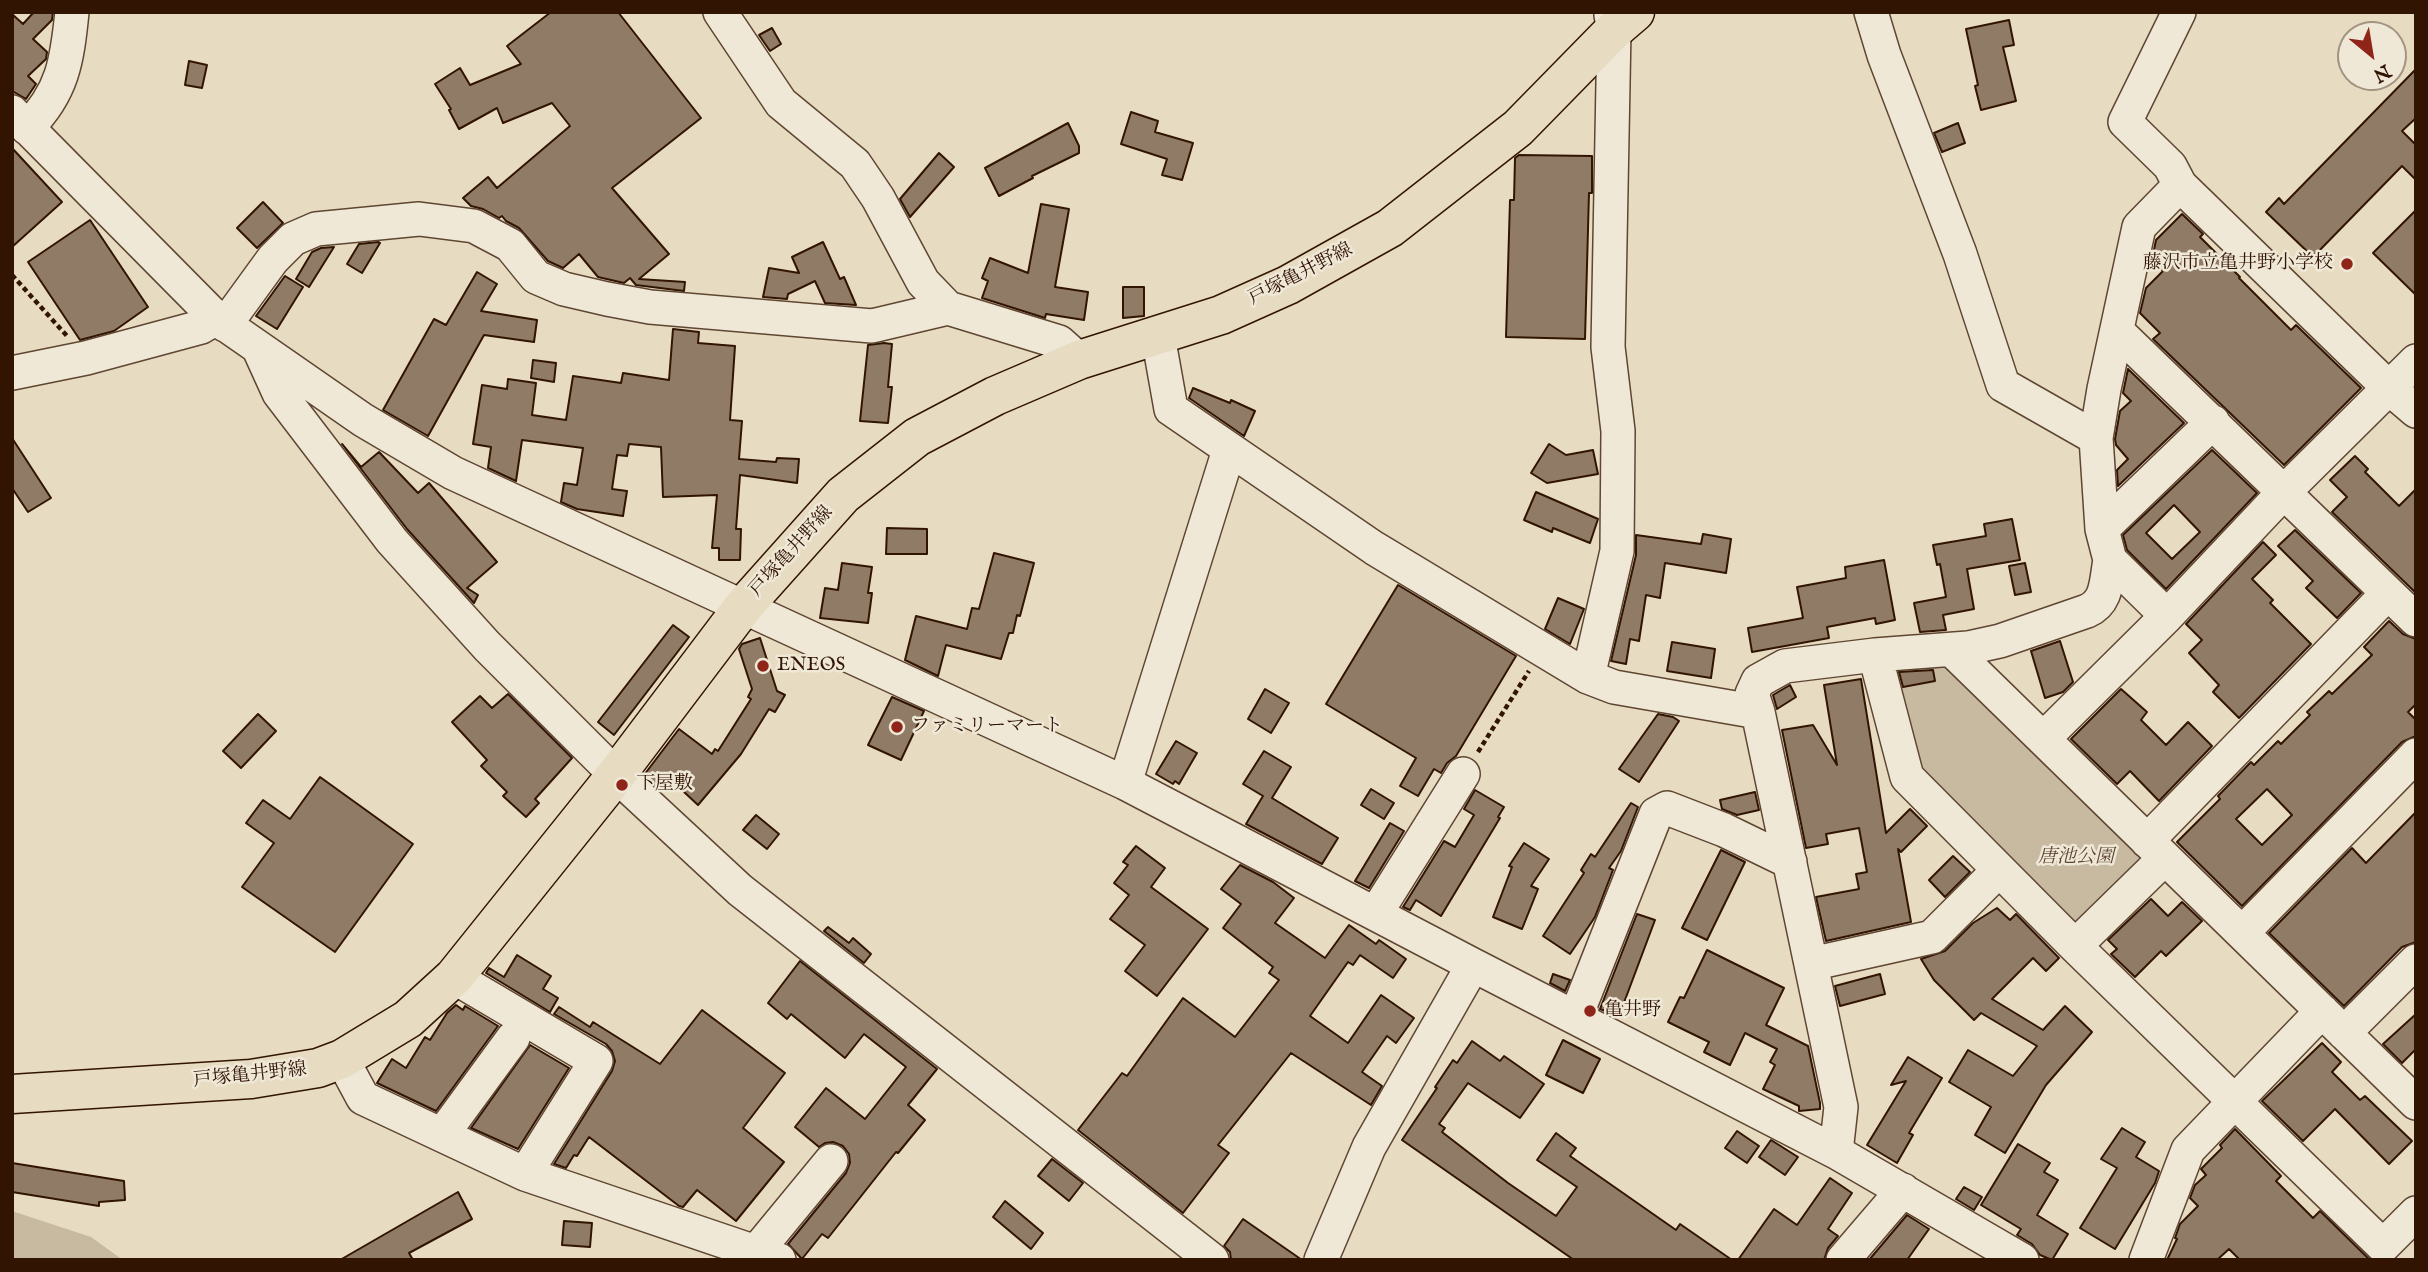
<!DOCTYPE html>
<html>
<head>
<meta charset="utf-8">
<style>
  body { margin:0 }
  #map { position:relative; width:2428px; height:1272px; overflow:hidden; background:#e7dcc1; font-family:"IM FELL English",serif }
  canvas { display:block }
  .frame { position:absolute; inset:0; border:14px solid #321403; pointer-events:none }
  .north { position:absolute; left:2337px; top:21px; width:70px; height:70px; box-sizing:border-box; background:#efe8d7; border:2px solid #a39382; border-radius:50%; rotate:150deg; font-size:19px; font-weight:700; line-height:28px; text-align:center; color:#321403 }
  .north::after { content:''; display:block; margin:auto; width:24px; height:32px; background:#8f2418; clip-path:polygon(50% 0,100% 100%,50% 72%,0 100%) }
</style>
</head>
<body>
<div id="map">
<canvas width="2428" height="1272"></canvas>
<div class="frame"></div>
<div class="north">N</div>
</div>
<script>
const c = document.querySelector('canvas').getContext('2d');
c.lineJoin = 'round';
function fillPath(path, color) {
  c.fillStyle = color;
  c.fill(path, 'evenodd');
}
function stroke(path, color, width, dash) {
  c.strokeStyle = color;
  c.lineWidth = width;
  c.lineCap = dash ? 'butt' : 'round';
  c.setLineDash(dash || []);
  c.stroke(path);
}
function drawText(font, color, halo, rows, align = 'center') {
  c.font = font + ' "IM FELL English","Noto Serif JP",serif';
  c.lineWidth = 5;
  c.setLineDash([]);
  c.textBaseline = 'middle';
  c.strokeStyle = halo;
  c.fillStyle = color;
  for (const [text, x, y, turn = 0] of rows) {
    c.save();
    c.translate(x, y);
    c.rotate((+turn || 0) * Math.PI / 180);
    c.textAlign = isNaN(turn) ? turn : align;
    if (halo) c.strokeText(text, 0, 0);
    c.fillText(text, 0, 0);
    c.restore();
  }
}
fillPath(new Path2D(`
  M1948,658L2153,858L2077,935L1914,772L1884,664Z
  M12,1211L91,1237L123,1260H12Z`), '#c8baa1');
const building = new Path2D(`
  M34,12H53L52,20L33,39L47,52L46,59L28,76L36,84L26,99L14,92L12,93V14L23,24Z
  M551,12H618L701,118L612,188L669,254L639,279L685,282L684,291L636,285L630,278L624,283L598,277L579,254L563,268L548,261L519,228L506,221L502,216L499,218L483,209L471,206L463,198L488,177L497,188L570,126L552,103L503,123L497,108L459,129L449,110L451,109L435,84L460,68L470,85L521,64L507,46Z
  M2009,20L2014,45L2003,47L2016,101L1981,110L1975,86L1978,85L1966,29Z
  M772,28L781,44L770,51L759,35Z
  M189,61L207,65L202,88L185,85Z
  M2416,69V118L2402,131L2416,145V180L2402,166L2313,257L2266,212L2279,198L2284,204Z
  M1131,112L1158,121L1155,132L1193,143L1182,180L1162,175L1167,159L1121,144Z
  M1068,123L1079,146V153L1032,176L1033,178L999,196L985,168Z
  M1958,123L1965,143L1942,152L1934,133Z
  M12,148L62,202L12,247Z
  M939,153L954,167L910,217L900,199Z
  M1519,155L1592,156V193H1589L1585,339L1506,337L1510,200H1514L1515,158Z
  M263,202L283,223L257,248L237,228Z
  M1041,204L1069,209L1055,287L1088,292L1084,320L1046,314L1045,318L982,298L988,281L982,278L990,258L1028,273Z
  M2416,210V295L2373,253Z
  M2182,214L2203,234L2200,237L2240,277L2239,278L2291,330L2296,325L2361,388L2284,465L2153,339L2160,333L2140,313L2146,288L2163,271L2152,260L2156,240Z
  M90,220L148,307L114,331L80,340L28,262Z
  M378,242L380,243L362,273L347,264L359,244Z
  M823,242L840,279L844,277L856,305L825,303L815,281L788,294L787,299L763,297L769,268L799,273L792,257Z
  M334,247L309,287L296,279L312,252L321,248Z
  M477,272L497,284L481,311L537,320L534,342L484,335L428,436L383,410L434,319L446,325Z
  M285,276L303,287L277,329L256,316Z
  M1123,287H1144V316L1123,318Z
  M673,329L699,332L698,343L735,346L730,420L742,421L739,459L776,462L777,458L799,459L797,483L740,475L736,529H741L740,560H719V548H712L717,495L663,497L661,447L629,444L627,456L617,455L612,489L627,491L623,516L577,509L561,502L564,483L577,485L583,448L522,440L516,481L488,468L491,447L473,444L482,385L507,389L508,379L536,383L532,415L566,420L573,376L621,383L623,373L669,380Z
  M884,343L892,344L888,387H892L888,423L860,421L868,345Z
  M533,360L556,363L554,382L531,378Z
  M2128,369L2184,423L2118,486L2117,470L2128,459L2116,445L2115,439L2120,411L2131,401L2123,393Z
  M1193,388L1230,403L1231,400L1255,411L1244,436L1189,398Z
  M12,438L51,498L28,512L12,488Z
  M342,444L361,467L379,452L418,493L429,483L497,562L467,588L478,595L474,603L407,529Z
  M1549,444L1566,455L1593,450L1598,474L1547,483L1531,473Z
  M2212,450L2257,493L2166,589L2127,550L2123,535ZM2174,505L2200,532L2172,559L2146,533Z
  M2355,456L2368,469L2365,472L2399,506L2416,489V593L2332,512L2347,497L2330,480Z
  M1536,492L1598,519L1590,543L1553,528L1552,532L1524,520Z
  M2012,519L2020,560L1967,569L1974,609L1943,615L1946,630L1920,632L1914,603L1946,597L1940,564L1937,565L1933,545L1986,536L1984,524Z
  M887,528L927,529V554H886Z
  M2295,530L2361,593L2337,618L2306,588L2313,581L2278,546Z
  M1703,534L1731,539L1726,573L1665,563L1660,598L1646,595L1639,641L1630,639L1626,664L1611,661L1636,555V535L1701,544Z
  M2263,542L2276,555L2252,579L2273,600L2270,603L2311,644L2239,718L2213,692L2219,685L2189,653L2202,640L2186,624Z
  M994,553L1034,563L1020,616L1017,615L1013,633H1009L1001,659L946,645L938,676L905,660L916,616L967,629L972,608L979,609Z
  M1884,560L1895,620L1876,624L1875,618L1827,627L1829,638L1752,652L1748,628L1803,618L1797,587L1846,578L1845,567Z
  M842,563L872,567L868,593H872L868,623L820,618L825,588L838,590Z
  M2025,563L2031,592L2015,595L2009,566Z
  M1398,585L1516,656L1456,756L1447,763L1441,773L1434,769L1418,796L1400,786L1416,758L1326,704Z
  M1558,598L1584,609L1570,644L1545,629Z
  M2389,621L2403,634L2416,639V704L2408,712L2416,720V736L2402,742L2242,906L2177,842L2220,799L2218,796L2251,762L2254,765L2278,741L2281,744L2310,715L2307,712L2329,691L2332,694L2372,655L2364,647ZM2267,789L2292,815L2262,845L2236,819Z
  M673,625L689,637L614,735L598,722Z
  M760,638L777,691L785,695L775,712L769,709L741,754L698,805L669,778L661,790L644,775L679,729L712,754L715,749L718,751L751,699L748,697L752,689L739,649L742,644Z
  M2060,641L2073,682L2063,692L2045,698L2031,651Z
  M1672,642L1715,649L1711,678L1667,671Z
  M1933,670L1935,681L1903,687L1899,672Z
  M1861,679L1886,833L1910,809L1927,826L1901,852L1898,849L1911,922L1826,941L1816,897L1859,889L1856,874L1867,872L1859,828L1826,834L1828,844L1806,848L1782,730L1813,725L1837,765L1824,685Z
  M1790,685L1796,697L1777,709L1773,695Z
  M1265,689L1289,703L1271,733L1248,719Z
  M2121,689L2147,712L2141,720L2166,745L2188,722L2212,746L2159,801L2130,771L2117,784L2071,739Z
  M508,694L572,758L535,799L539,803L526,817L503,796L507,792L481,766L487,760L452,722L480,696L492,708Z
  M892,697L924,711L901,760L868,745Z
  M258,714L276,731L241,768L223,751Z
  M1658,714L1673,717L1679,721L1639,782L1619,769Z
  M1176,741L1197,753L1179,784L1175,781L1173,784L1156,774Z
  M1264,751L1291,767L1272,798L1338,838L1322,864L1246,824L1263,796L1243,784Z
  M320,777L413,844L335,952L242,887L274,843L246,823L263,800L290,819Z
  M1371,789L1394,803L1384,819L1361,805Z
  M1475,790L1504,807L1498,817L1500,818L1441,916L1416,900L1410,910L1403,907L1444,841L1455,847L1474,815L1464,809Z
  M1755,792L1759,810L1737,815L1722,809L1720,800Z
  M1631,803L1638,807L1621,851L1609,868L1613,870L1595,917L1570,954L1543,936L1584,873L1581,870L1591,854L1595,857Z
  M2416,812V942L2402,947L2344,1006L2269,933L2352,848L2366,863Z
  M756,815L779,834L767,849L743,830Z
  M1390,823L1404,831L1369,888L1355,881Z
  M1524,843L1549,859L1531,886L1538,889L1522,929L1493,917L1512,867L1509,866Z
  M1136,846L1165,868L1151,887L1208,929L1157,996L1125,971L1145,945L1110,919L1129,895L1114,883L1128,865L1123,862Z
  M1721,850L1745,862L1707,940L1682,928Z
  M1953,856L1970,872L1945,897L1929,880Z
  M1240,865L1273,882L1294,898L1275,923L1325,958L1349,925L1376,944L1379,940L1406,959L1393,978L1360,955L1353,965L1348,962L1310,1016L1348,1043L1381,995L1414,1018L1396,1043L1387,1036L1362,1072L1382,1086L1371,1105L1291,1053L1218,1145L1229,1153L1183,1213L1078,1130L1122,1073L1127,1076L1183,998L1235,1037L1279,980L1269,973L1273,967L1223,928L1241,904L1221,889Z
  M2151,899L2168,916L2182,902L2202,921L2166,956L2161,951L2135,977L2111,954L2117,949L2108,940Z
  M1997,908L2010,920L2016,914L2059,958L2046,971L2033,958L1992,999L2043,1030L2065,1006L2092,1032L2046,1085L2005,1153L1975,1135L1991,1107L1949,1082L1968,1050L2013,1076L2037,1046L1981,1013L1974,1020L1934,980L1921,959L1945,951L1973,923Z
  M1637,914L1655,920L1619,1016L1600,1009Z
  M828,927L849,943L853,938L871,954L864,963L824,931Z
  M1707,950L1784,988L1766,1025L1808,1046L1820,1103V1109L1799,1111V1106L1763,1089L1775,1065L1770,1062L1777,1049L1745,1033L1730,1065L1704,1052L1709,1042L1668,1022L1680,997L1684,998Z
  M517,955L551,976L543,989L558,998L550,1012L486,973L489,968L504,977Z
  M800,961L937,1069L908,1105L925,1120L898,1153L896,1152L828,1238L822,1234L802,1259L788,1244L846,1173L850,1163L849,1154L843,1146L833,1142L825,1143L819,1147L795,1127L826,1088L865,1119L906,1067L864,1034L845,1058L791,1014L787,1019L768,1003Z
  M1553,974L1570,980L1565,991L1550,983Z
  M1880,974L1885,994L1840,1006L1835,986Z
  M456,1005L463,1010L465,1006L498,1026L436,1111L377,1083L392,1059L406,1068L425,1037L430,1040L447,1013Z
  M559,1007L590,1027L593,1022L660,1064L702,1010L785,1073L743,1128L784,1162L736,1221L697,1190L683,1207L679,1206L589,1137L577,1156L574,1155L566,1168L554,1164L612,1071L615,1061L612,1051L606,1044L554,1014Z
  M2416,1014V1049L2402,1063L2383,1044Z
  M1563,1040L1600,1059L1583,1093L1546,1075Z
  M1472,1041L1500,1061L1504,1056L1544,1084L1520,1118L1468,1083L1439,1124L1445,1128L1442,1132L1508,1183L1556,1216L1577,1187L1537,1160L1556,1133L1576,1148L1570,1156L1676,1230L1680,1224L1732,1260H1574L1402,1140L1437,1088L1435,1087L1453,1060L1457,1063Z
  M2322,1043L2341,1062L2332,1072L2360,1100L2365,1096L2412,1141L2389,1164L2335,1109L2303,1141L2262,1101Z
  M530,1045L569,1068L518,1149L471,1128Z
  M1908,1057L1942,1078L1909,1133L1913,1135L1897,1163L1867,1145L1906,1081L1891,1085Z
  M2122,1128L2145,1142L2136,1157L2159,1171L2155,1183L2115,1249L2080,1228L2117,1168L2101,1159Z
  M2235,1129L2281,1176L2276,1181L2313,1218L2320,1211L2370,1260H2240L2229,1249L2217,1260H2167L2177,1239L2175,1238L2180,1224L2198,1206L2190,1198L2195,1185L2206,1175L2201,1169L2222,1148L2220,1145Z
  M1737,1131L1759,1146L1747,1163L1725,1148Z
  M1771,1140L1798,1157L1785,1175L1759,1157Z
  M2018,1144L2050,1163L2044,1172L2058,1180L2037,1215L2068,1234L2052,1260L2040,1255L2032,1244L2017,1235L2021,1229L1981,1205Z
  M1052,1159L1083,1183L1069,1201L1038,1176Z
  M12,1163L124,1181L125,1200L99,1202V1206L12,1192Z
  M1830,1178L1852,1193L1828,1229L1838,1236L1828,1248L1824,1260H1738L1774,1209L1797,1225Z
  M1964,1187L1982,1197L1974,1210L1956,1199Z
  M458,1192L472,1219L409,1253L413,1260H340Z
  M1005,1201L1043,1233L1031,1249L993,1217Z
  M1907,1215L1929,1229L1907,1260H1869Z
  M1243,1219L1302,1260H1231L1230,1252L1224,1246Z
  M564,1221L592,1223L590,1247L562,1245Z`);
fillPath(building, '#907c66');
stroke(building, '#321403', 2);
const minor = new Path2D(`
  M720,12L781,103L855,164L878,198L923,282L948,308
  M1871,12L1884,55L1960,254L2003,385L2096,438
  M2179,12L2125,122L2170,166L2180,185L2389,388L2416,411
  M12,112L216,318L363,420L453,473L1125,783L1473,965L1836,1152L2022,1260
  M27,128C63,92 67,61 72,12
  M225,325L273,259L293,239L316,229L419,219L474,226L510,245L536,277L564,289L607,299L650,307L872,326L948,308L1059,342L1079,360
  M2118,332L2416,620
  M1158,336L1171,409L1374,548L1588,677L1614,687L1758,712
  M259,349L279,393L392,541L487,646L616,775L740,890L1212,1260
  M12,373L86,358L201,327L216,318
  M2102,529L2213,422
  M2110,560C2106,580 2108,602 2087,611L2000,641L1968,648L1875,655L1907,777L2075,946L2383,1246L2416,1213
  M2167,616L2110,560L2102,529L2096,438L2104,389L2139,227L2180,185
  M1952,650L2416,1103
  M1588,677L1617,551L1618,431L1608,347L1614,30L1611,15
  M2043,739L2167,616L2284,492L2416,361
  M1125,783L1229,450
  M2147,841L2388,593
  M1376,913L1463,774
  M2242,933L2416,755
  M2075,946L2165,858
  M1811,964L1932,937L1999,870
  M454,977L596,1061L525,1174
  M1576,1016L1656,814L1667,808L1724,830L1790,862
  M2344,1033L2416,961
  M342,1059L363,1098L525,1174L779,1260
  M442,1135L513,1038
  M1836,1152L1841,1107L1758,712L1752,694L1758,681L1785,666L1875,655
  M756,1252L831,1161
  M1321,1260L1369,1147L1473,965
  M1843,1260L1903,1190
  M2146,1260L2188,1150L2322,1011`);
const major = new Path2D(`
  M12,1094L251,1079L318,1068L342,1059L408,1019L454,977L616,775L743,607L843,495L917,437L995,396L1079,360L1221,315L1288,285L1390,228L1518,128L1614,30L1635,12`);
stroke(minor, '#5f4632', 36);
stroke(major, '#321403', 41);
stroke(new Path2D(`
  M12,275L67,336
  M1478,752L1529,671`), '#321403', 4.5, [5, 3.5]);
stroke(minor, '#efe8d7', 33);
stroke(major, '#e7dcc1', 38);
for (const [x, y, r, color] of [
  [2347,264,7,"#8f2418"],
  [763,666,7,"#8f2418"],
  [897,727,7,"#8f2418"],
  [622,785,7,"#8f2418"],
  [1590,1011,7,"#8f2418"]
]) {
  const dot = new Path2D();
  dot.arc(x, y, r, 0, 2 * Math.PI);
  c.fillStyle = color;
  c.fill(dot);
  stroke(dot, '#efe8d7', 2.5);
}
drawText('19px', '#321403', '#efe8d7', [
  ["藤沢市立亀井野小学校",2333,264,"right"],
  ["ENEOS",777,666],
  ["ファミリーマート",911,727],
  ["下屋敷",636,785],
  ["亀井野",1604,1011]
], 'left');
drawText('19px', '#321403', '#efe8d7', [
  ["戸塚亀井野線",1301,275,-27],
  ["戸塚亀井野線",792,552,-48],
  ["戸塚亀井野線",250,1076,-6]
]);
drawText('italic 19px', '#5f4632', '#efe8d7', [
  ["唐池公園",2076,858]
]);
</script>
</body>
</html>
